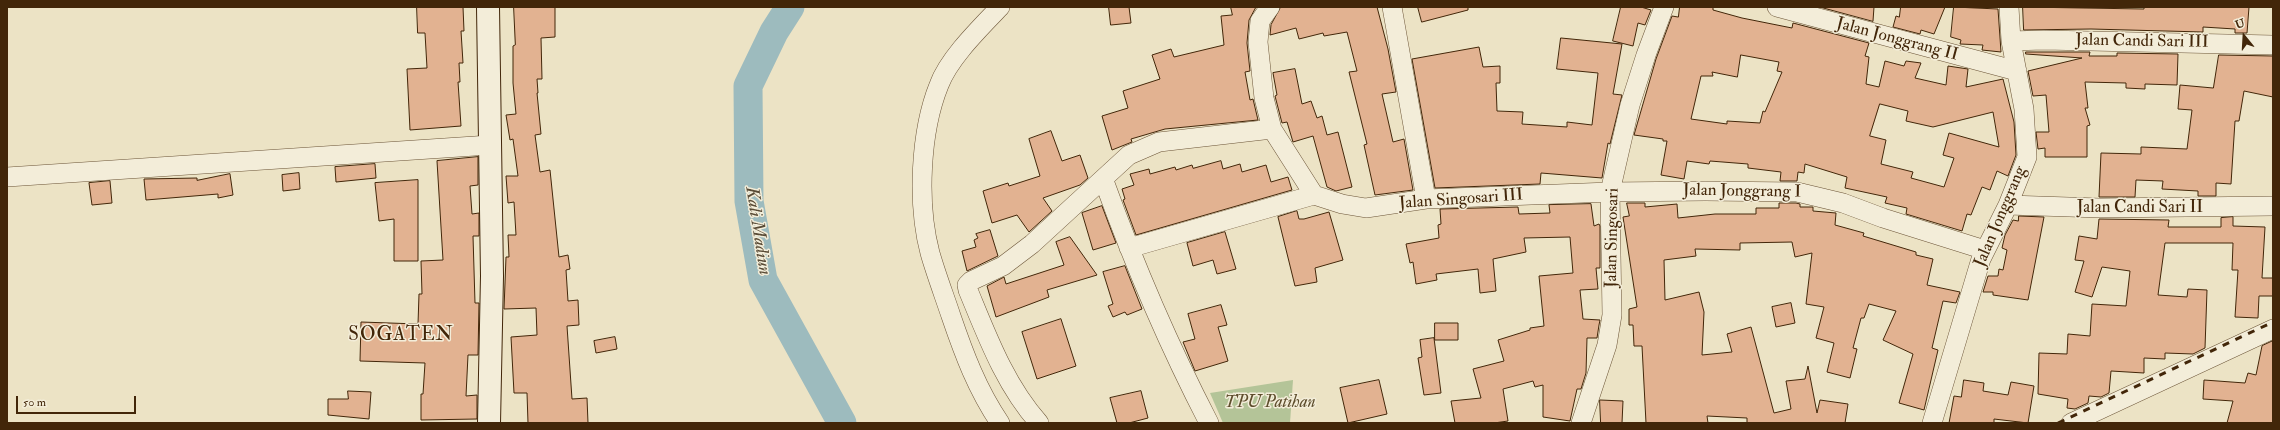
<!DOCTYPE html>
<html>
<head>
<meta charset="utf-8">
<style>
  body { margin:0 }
  #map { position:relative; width:2280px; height:430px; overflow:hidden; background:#ece3c5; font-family:"IM FELL Double Pica",serif }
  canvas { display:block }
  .frame { position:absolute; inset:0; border:8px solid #422609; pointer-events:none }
  .north { position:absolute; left:2224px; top:16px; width:40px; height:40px; -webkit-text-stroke:3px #f3edd9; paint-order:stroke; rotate:342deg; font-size:11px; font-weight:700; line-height:16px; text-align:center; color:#422609 }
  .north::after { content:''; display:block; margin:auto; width:14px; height:18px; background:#422609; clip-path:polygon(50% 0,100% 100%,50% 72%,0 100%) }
  .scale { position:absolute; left:16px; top:396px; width:120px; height:18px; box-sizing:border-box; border:2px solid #422609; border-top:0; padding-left:5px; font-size:12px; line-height:14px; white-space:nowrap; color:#422609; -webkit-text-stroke:3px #f3edd9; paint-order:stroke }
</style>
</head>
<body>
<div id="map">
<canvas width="2280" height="430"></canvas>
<div class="frame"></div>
<div class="north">U</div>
<div class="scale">50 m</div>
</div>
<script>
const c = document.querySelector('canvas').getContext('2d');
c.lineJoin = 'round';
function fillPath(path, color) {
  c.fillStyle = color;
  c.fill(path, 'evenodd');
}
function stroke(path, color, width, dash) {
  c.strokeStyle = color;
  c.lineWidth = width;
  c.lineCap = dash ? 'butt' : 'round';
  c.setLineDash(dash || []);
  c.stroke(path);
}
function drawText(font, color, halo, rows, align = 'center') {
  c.font = font + ' "IM FELL Double Pica",serif';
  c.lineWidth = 3;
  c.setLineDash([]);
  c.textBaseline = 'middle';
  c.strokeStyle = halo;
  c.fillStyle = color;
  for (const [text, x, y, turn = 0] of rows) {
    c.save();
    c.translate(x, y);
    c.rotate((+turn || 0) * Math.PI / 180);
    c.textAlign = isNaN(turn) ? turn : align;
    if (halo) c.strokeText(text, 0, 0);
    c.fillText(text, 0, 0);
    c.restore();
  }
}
fillPath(new Path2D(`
  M1293,380L1290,423H1223L1210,393Z`), '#b4c498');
stroke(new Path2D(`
  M790,7L774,32L748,86L749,201L763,280L842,423`), '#9dbbbe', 29);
const building = new Path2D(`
  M417,7H463L464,31H461L463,63H459L460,82H458L461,126L410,130L407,69L427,68L425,33H418Z
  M514,7H555V37L541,38L542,79H537L538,93H537L541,134L535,135L540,172L550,170L559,257L568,255L570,269L566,270L568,301L578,300L579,325L567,326L572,399L587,398L588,423H528L527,393H514L511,337L537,335L536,308L504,309L506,257H509L508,235H516L514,202L508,203L506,176H518L513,139L510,140L506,115L516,114L513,83V46L515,45Z
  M1109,7H1129L1131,23L1111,25Z
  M1231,7H1256L1249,20L1247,43L1250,71L1245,72L1250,100L1253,99L1258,120L1165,129L1131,139L1132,142L1112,150L1102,116L1128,108L1123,91L1160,79L1152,55L1171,49L1174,57L1224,45L1221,16L1232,15Z
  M1281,7H1377L1388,49L1396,92L1382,94L1393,142L1404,139L1413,190L1375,195L1364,145L1367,144L1349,72L1357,71L1347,32L1324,36L1323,33L1299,39L1296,28L1270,35L1271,25Z
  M1418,7H1468V10L1422,22Z
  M1621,7H1641L1651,10L1645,25L1638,23L1633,46L1613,41Z
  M1680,7H1713V10L1742,18L1792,28L1793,23L1869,43L1865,56L1869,57L1866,84L1879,87L1885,61L1904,66L1906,61L1921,63L1915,78L1946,85L1948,66L1968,69L1966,87L2003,79L2014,122L2016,155L2008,176L1997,171L1990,190L1982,187L1971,215L1967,214L1962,231L1906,214L1907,208L1885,203L1887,197L1845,188L1847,177L1805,164L1804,173L1798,172L1797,181H1780L1781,172L1748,168V164L1710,161L1709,164L1687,161L1684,179L1661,175L1667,141H1663V139L1634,135L1656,59L1672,16L1678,17ZM1741,55L1779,62L1777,71L1782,72L1765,112L1763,111L1760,123L1727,121V124L1691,119L1701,76H1713L1712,72L1737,77ZM1880,104L1908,111L1906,121L1933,127L1993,112L1999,147L1949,133L1943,155L1954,158L1944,187L1911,178L1913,172L1881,164L1886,140L1870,136Z
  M1820,7H1874L1873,21Z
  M1901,7H1945L1934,34L1921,30L1920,34L1893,27L1896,16L1899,17Z
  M1954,7L1998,9L2001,52L1982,50L1983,45L1960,44L1961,40L1951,37Z
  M2023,7L2144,9V7H2249L2247,33H2235V29L2203,27V32L2091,29L2024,30Z
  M1561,38L1622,44L1613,94L1622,95L1610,144L1608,143L1602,178L1541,173L1540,184L1435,188L1412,59L1479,47L1483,67L1500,66V83H1496L1497,111L1523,112L1522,124L1567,127V122L1592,125L1598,73L1557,69Z
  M2026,52H2090L2089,56H2117V53L2178,54L2177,85L2145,84V89L2126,88V83L2085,82L2088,108H2085L2090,125L2087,126V157H2045V148L2038,149L2036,132H2049L2046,95L2033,96L2028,71L2082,58L2026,54Z
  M2219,55L2273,56V97L2244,91L2239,121H2235L2231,184L2216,183V196H2198V191L2162,189L2163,181L2136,180L2135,197H2099L2101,153L2141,154V147L2187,149L2192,110L2178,109L2180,85L2213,88Z
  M1295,69L1302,104L1311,101L1317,118L1322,116L1327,135L1338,132L1352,187L1336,191L1327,187L1313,136L1293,142L1287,122L1282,123L1275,96L1277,95L1273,73Z
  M1051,131L1062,161L1080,155L1088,178L1080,185L1043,198L1052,211L1029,232L1017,215L992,223L983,191L1008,183L1009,186L1040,176L1029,139Z
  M478,157V185L470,186L472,214L479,213V236H473L475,303H479L478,355H468L466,396L477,395V419L421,420V394H423L425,363L360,361L361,322L418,324L419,294H422L421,261L443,260L437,161Z
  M1221,161L1223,169L1240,164L1242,172L1266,165L1271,182L1288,177L1292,190L1136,235L1123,200L1125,199L1122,189L1134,185L1130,174L1149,169L1150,174L1175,167L1176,170L1192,165L1193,168Z
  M375,164L376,178L336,182L335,167Z
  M299,173L300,189L283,191L282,175Z
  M230,174L233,195L218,198V194L146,200L144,179L197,178V180Z
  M418,180V261H394V219L379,221L375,183Z
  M110,181L112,203L92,205L89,183Z
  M1627,203H1645V207L1677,204L1678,218L1715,214H1756V208H1779V203H1796L1800,204V207H1813V211L1836,213L1835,225L1864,233L1863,236L1916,252V255L1933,259L1927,285L1960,292L1956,303L1943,301L1932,348L1938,350L1924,410L1899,403L1913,354L1883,340L1896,311L1869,304L1864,318H1861L1853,348L1857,349L1850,378L1827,372L1834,343L1816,338L1824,307L1806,304L1812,253L1795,257L1792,242L1740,243V250L1695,249L1696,256L1664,260L1665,300L1699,292L1704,312L1702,355L1732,352L1727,334L1751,327L1774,413L1791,409L1786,381L1805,379L1808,366L1817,413L1820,400L1848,404L1845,423H1747V418L1707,416L1708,423H1646L1642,346H1634L1633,325H1629V309L1637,307L1623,217L1629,216Z
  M1591,204L1594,226L1599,224L1600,226V268H1596L1598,289L1580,290L1583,319L1600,320L1599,325L1597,338H1587L1586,373L1581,389H1577L1570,421L1543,417V385L1535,387L1533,381L1503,389L1508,421L1494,423H1455L1451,401L1481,398L1473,369L1504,361L1498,340L1530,330V328L1544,326L1539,276L1573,273L1570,237L1524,238L1526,252L1493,259L1496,291L1480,293L1478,269L1436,274L1437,280L1416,284L1413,262L1410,263L1406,244L1439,238L1438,225L1441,224L1440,209L1518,207L1519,214L1550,213L1549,205Z
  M1102,206L1116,243L1093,250L1082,213Z
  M1297,211L1299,219H1304L1329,212L1343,260L1315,268L1317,282L1295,286L1278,217Z
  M2019,216L2044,217L2028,300L1993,295V292H1983L1988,276H1998L1999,269L2003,270L2007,250L2002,248L2005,235L2013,220L2018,221Z
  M2233,217V226L2265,227L2262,278H2273V296H2259L2258,318L2235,317L2238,270H2232L2233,243H2165L2158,295L2187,297L2188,289L2207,290L2205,348L2193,354L2165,353V359L2144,358V373L2111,371L2109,393L2101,397L2089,396L2088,403L2075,409L2067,408L2068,399L2038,394L2039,353L2067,354L2068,334L2090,336L2092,304L2126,306L2130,271L2102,267L2092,297L2075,292L2084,261L2075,260L2079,236L2097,239L2099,219L2169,220L2168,227H2221V218Z
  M990,230L998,256L967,271L962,251L976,247L974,240L978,238L976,234Z
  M1225,232L1236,269L1217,274L1213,260L1193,266L1187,243Z
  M1070,237L1097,275L1047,290L1049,297L996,317L987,286L1004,277L1006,284L1064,265L1056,242Z
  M1125,266L1142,309L1127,315L1125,312L1113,317L1108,306L1113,304L1103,272Z
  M1791,303L1795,323L1776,327L1772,307Z
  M1221,305L1227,325L1218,327L1228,361L1195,371L1183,342L1195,339L1188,314Z
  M1061,319L1076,366L1037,379L1022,332Z
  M1435,323H1458V340H1435Z
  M615,337L617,349L596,353L594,341Z
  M1434,338L1441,393L1424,395L1418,358L1422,357L1420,340Z
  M2273,341V423H2227L2233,401L2203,399L2204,380L2245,383L2248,373L2256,375L2262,346Z
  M1379,380L1387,414L1348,423L1340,388Z
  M1964,380L1984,383L1983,391L2008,395L2011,382L2034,386L2028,423L1994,419V423H1949L1954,396L1961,397Z
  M348,391L371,392L369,419L328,415V399H348Z
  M1141,391L1148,418L1129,423H1117L1110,398Z
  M1600,400L1623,401L1622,423H1601Z`);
fillPath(building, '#e2b291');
stroke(building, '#422609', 1);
const street = new Path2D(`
  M1270,7L1260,21L1258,42L1264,98L1272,129
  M1392,7L1426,199
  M1777,7L2017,71
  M2011,41L2044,40L2273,45
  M7,177L490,145
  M1104,181C1134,264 1168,344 1209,423
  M1314,195L1342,204L1366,208L1426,199L1610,192L1705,191L1797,192L1843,203L1883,218L1985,250
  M2008,205L2100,208L2273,206
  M1129,248L1314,195
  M1000,423C977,389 964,354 951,316C944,295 936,274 930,253C917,204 920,132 939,85C949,58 980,28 1000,7
  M1039,423C1005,385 987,336 968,290L967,285L971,281L1003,266L1032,244L1129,155L1159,142L1272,129L1314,195
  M1581,423L1607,345L1612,315L1610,192L1630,105L1646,55L1664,7
  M1932,423L1981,259L2008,205L2027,157L2024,109L2011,41L2009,7
  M2071,423L2273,329`);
const secondary = new Path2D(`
  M488,7L492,276L489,423`);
stroke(street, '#6c5538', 20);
stroke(secondary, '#422609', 24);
stroke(street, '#f3edd9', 19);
stroke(secondary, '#f3edd9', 22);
stroke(new Path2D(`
  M2058,423L2273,322`), '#422609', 3, [7, 7]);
drawText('17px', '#422609', '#f3edd9', [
  ["Jalan Jonggrang II",1897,40,15],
  ["Jalan Candi Sari III",2142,42,1],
  ["Jalan Jonggrang I",1742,192,1],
  ["Jalan Singosari III",1461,200,-4],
  ["Jalan Candi Sari II",2140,208],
  ["Jalan Jonggrang",2001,217,-67],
  ["Jalan Singosari",1613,238,-89]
]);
drawText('italic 17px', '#5e4e2d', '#f3edd9', [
  ["TPU Patihan",1270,403]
]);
drawText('italic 18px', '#594b36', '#f3edd9', [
  ["Kali Madiun",757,231,81]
]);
c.letterSpacing = '1px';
drawText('19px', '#422609', '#f3edd9', [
  ["SOGATEN",401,336]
]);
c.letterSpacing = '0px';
</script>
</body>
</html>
